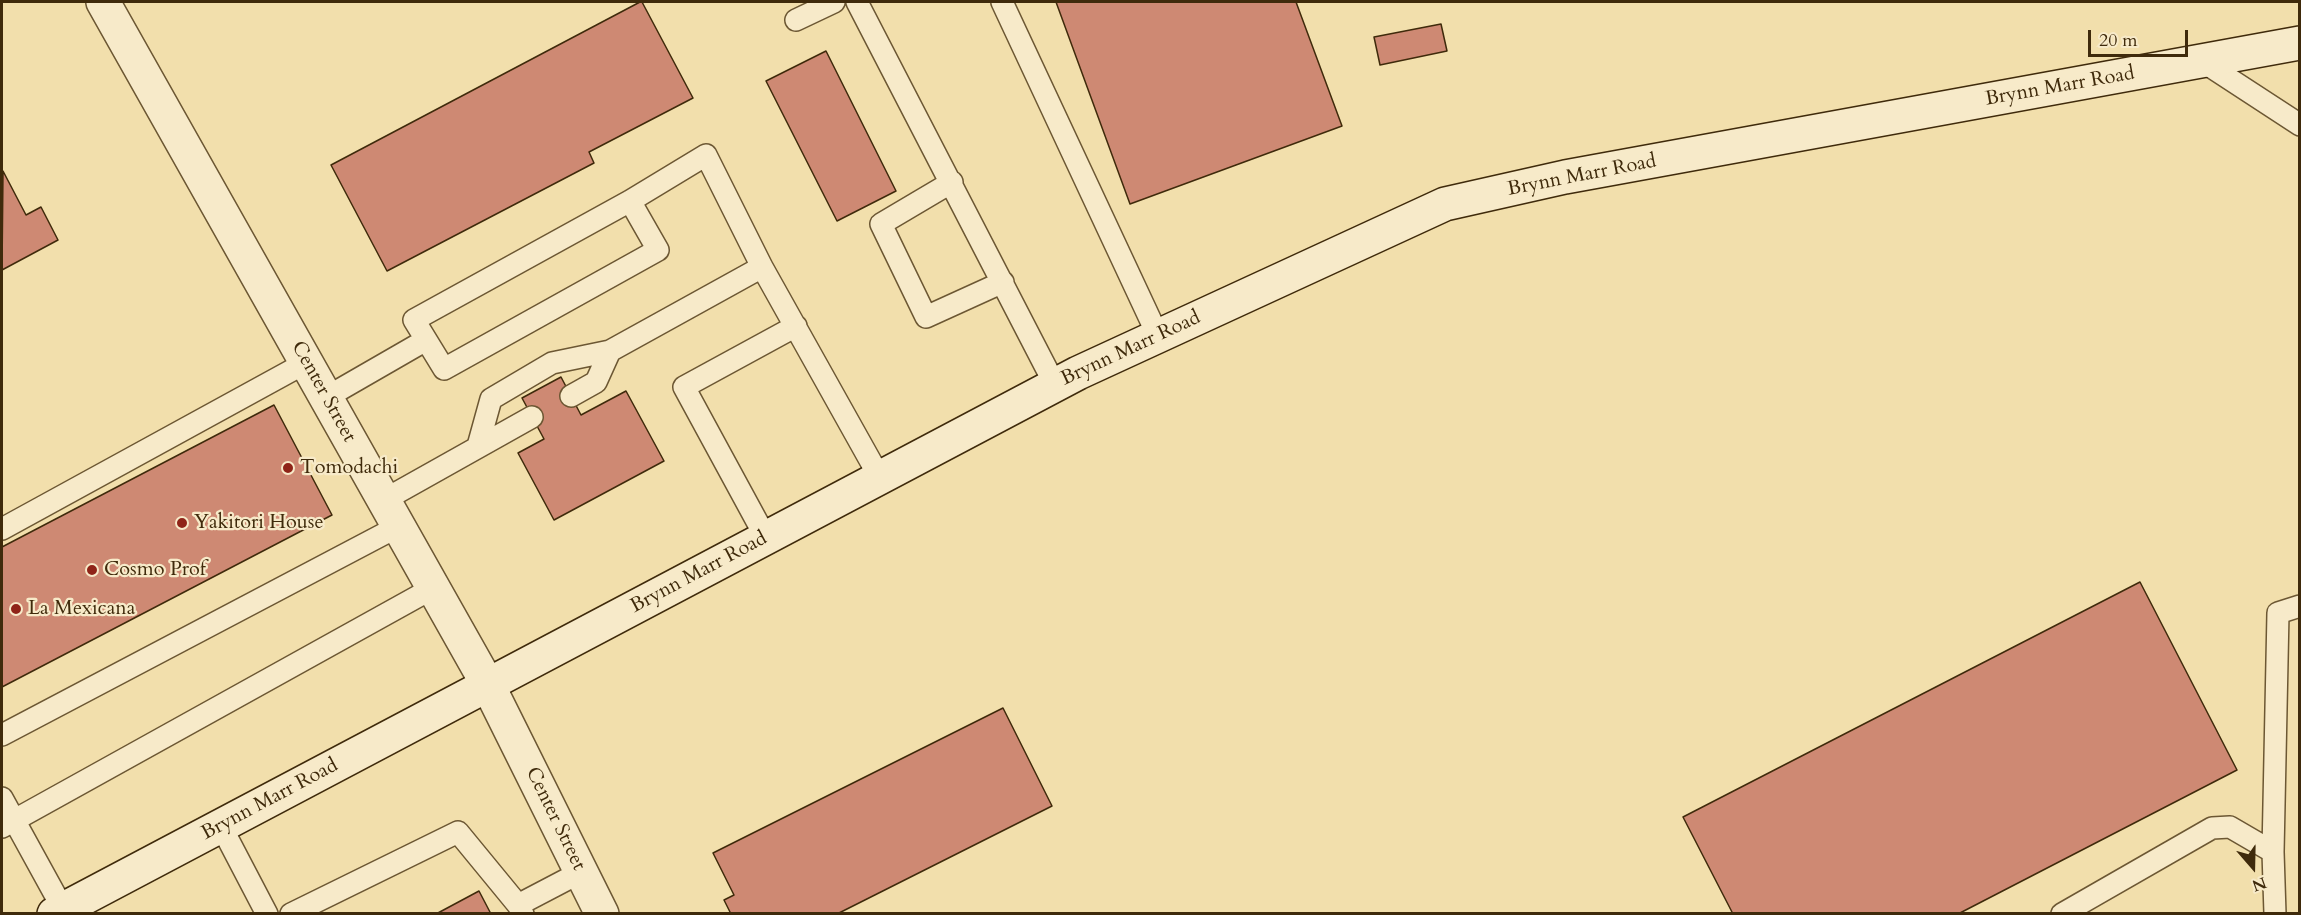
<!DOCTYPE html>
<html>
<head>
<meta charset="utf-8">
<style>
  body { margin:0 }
  #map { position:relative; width:2301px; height:915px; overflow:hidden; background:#f2dfac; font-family:Cardo,serif }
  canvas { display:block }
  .frame { position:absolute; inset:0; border:3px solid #3f2a0b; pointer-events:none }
  .north { position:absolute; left:2223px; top:837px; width:60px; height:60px; -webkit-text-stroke:4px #f7eac9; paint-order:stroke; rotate:160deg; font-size:16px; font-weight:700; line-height:24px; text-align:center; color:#3f2a0b }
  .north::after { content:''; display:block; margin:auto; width:21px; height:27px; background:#3f2a0b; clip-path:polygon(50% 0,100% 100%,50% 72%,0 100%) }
  .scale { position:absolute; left:2088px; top:30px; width:100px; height:27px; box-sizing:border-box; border:3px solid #3f2a0b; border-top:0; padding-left:8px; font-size:18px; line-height:21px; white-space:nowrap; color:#3f2a0b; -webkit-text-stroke:4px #f7eac9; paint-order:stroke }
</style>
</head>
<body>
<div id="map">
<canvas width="2301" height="915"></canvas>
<div class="frame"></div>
<div class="north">N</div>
<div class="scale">20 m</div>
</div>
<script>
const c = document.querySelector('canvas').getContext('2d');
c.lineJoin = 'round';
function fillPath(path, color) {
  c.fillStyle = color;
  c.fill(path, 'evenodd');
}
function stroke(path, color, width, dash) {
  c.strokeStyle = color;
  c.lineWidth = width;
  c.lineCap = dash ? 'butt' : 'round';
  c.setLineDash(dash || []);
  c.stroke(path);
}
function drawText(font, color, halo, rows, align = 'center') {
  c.font = font + ' Cardo,serif';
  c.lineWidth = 4.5;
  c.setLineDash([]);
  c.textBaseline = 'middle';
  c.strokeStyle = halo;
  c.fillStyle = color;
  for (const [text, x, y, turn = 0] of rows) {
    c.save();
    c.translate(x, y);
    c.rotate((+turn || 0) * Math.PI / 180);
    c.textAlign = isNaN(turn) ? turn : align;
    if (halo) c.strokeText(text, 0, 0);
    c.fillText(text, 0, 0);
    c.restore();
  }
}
const building = new Path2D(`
  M640,2H642L693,98L589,152L594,163L387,271L331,165Z
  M1056,2H1296L1342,126L1130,204Z
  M1441,24L1447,51L1380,65L1374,37Z
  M826,51L896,191L837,221L766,81Z
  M3,171L26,215L41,207L58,240L2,270Z
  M561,377L581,415L626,391L664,461L554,520L518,453L544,439L522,398Z
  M274,405L332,515L2,687V547Z
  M2140,582L2237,770L1958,914H1733L1683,817Z
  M1003,708L1052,806L837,914H731L724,900L734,895L713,853Z
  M479,891L491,914H436Z`);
fillPath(building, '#ce8973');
stroke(building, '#3f2a0b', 1.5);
const lane = new Path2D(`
  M857,2L1055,385
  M1002,2L1158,336
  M796,20L834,2
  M2202,61L2300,125
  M952,182L881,224L926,317L1003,282
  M630,201L658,250L444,369L414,320L630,201L706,155L762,267L880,478
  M571,396L596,382L610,351
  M327,397L426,340
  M478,446L491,399L552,363L610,351L762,267
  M384,500L532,417
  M2,529L307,362
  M766,538L684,387L796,326
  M2,735L399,526
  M2,798L63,909
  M221,826L267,914
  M2,827L433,588
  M518,905L581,872
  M291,914L458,832L518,905L523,914
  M2062,914L2212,828L2230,827L2273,852
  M2275,914L2273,852L2278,613L2300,606`);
const street = new Path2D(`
  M103,2L488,685L602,914`);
const secondary = new Path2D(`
  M54,914L1078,373L1445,204L1565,177L2300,43`);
stroke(lane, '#6c5733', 24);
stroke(street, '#6c5733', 36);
stroke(secondary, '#3f2a0b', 36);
stroke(lane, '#f7eac9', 21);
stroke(street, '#f7eac9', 33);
stroke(secondary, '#f7eac9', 33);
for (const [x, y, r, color] of [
  [288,468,6,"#8f2418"],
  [182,523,6,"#8f2418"],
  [92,570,6,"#8f2418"],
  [16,609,6,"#8f2418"]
]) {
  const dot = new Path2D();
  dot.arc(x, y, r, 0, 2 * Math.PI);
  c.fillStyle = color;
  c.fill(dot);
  stroke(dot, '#f7eac9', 2);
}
drawText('20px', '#3f2a0b', '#f7eac9', [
  ["Brynn Marr Road",2060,87,-10],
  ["Brynn Marr Road",1582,176,-11],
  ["Brynn Marr Road",1131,349,-25],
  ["Center Street",323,392,61],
  ["Brynn Marr Road",699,573,-28],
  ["Brynn Marr Road",270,800,-28],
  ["Center Street",555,819,64]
]);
drawText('20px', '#3f2a0b', '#f7eac9', [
  ["Tomodachi",300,468],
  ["Yakitori House",194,523],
  ["Cosmo Prof",104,570],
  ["La Mexicana",28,609]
], 'left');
</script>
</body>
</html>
